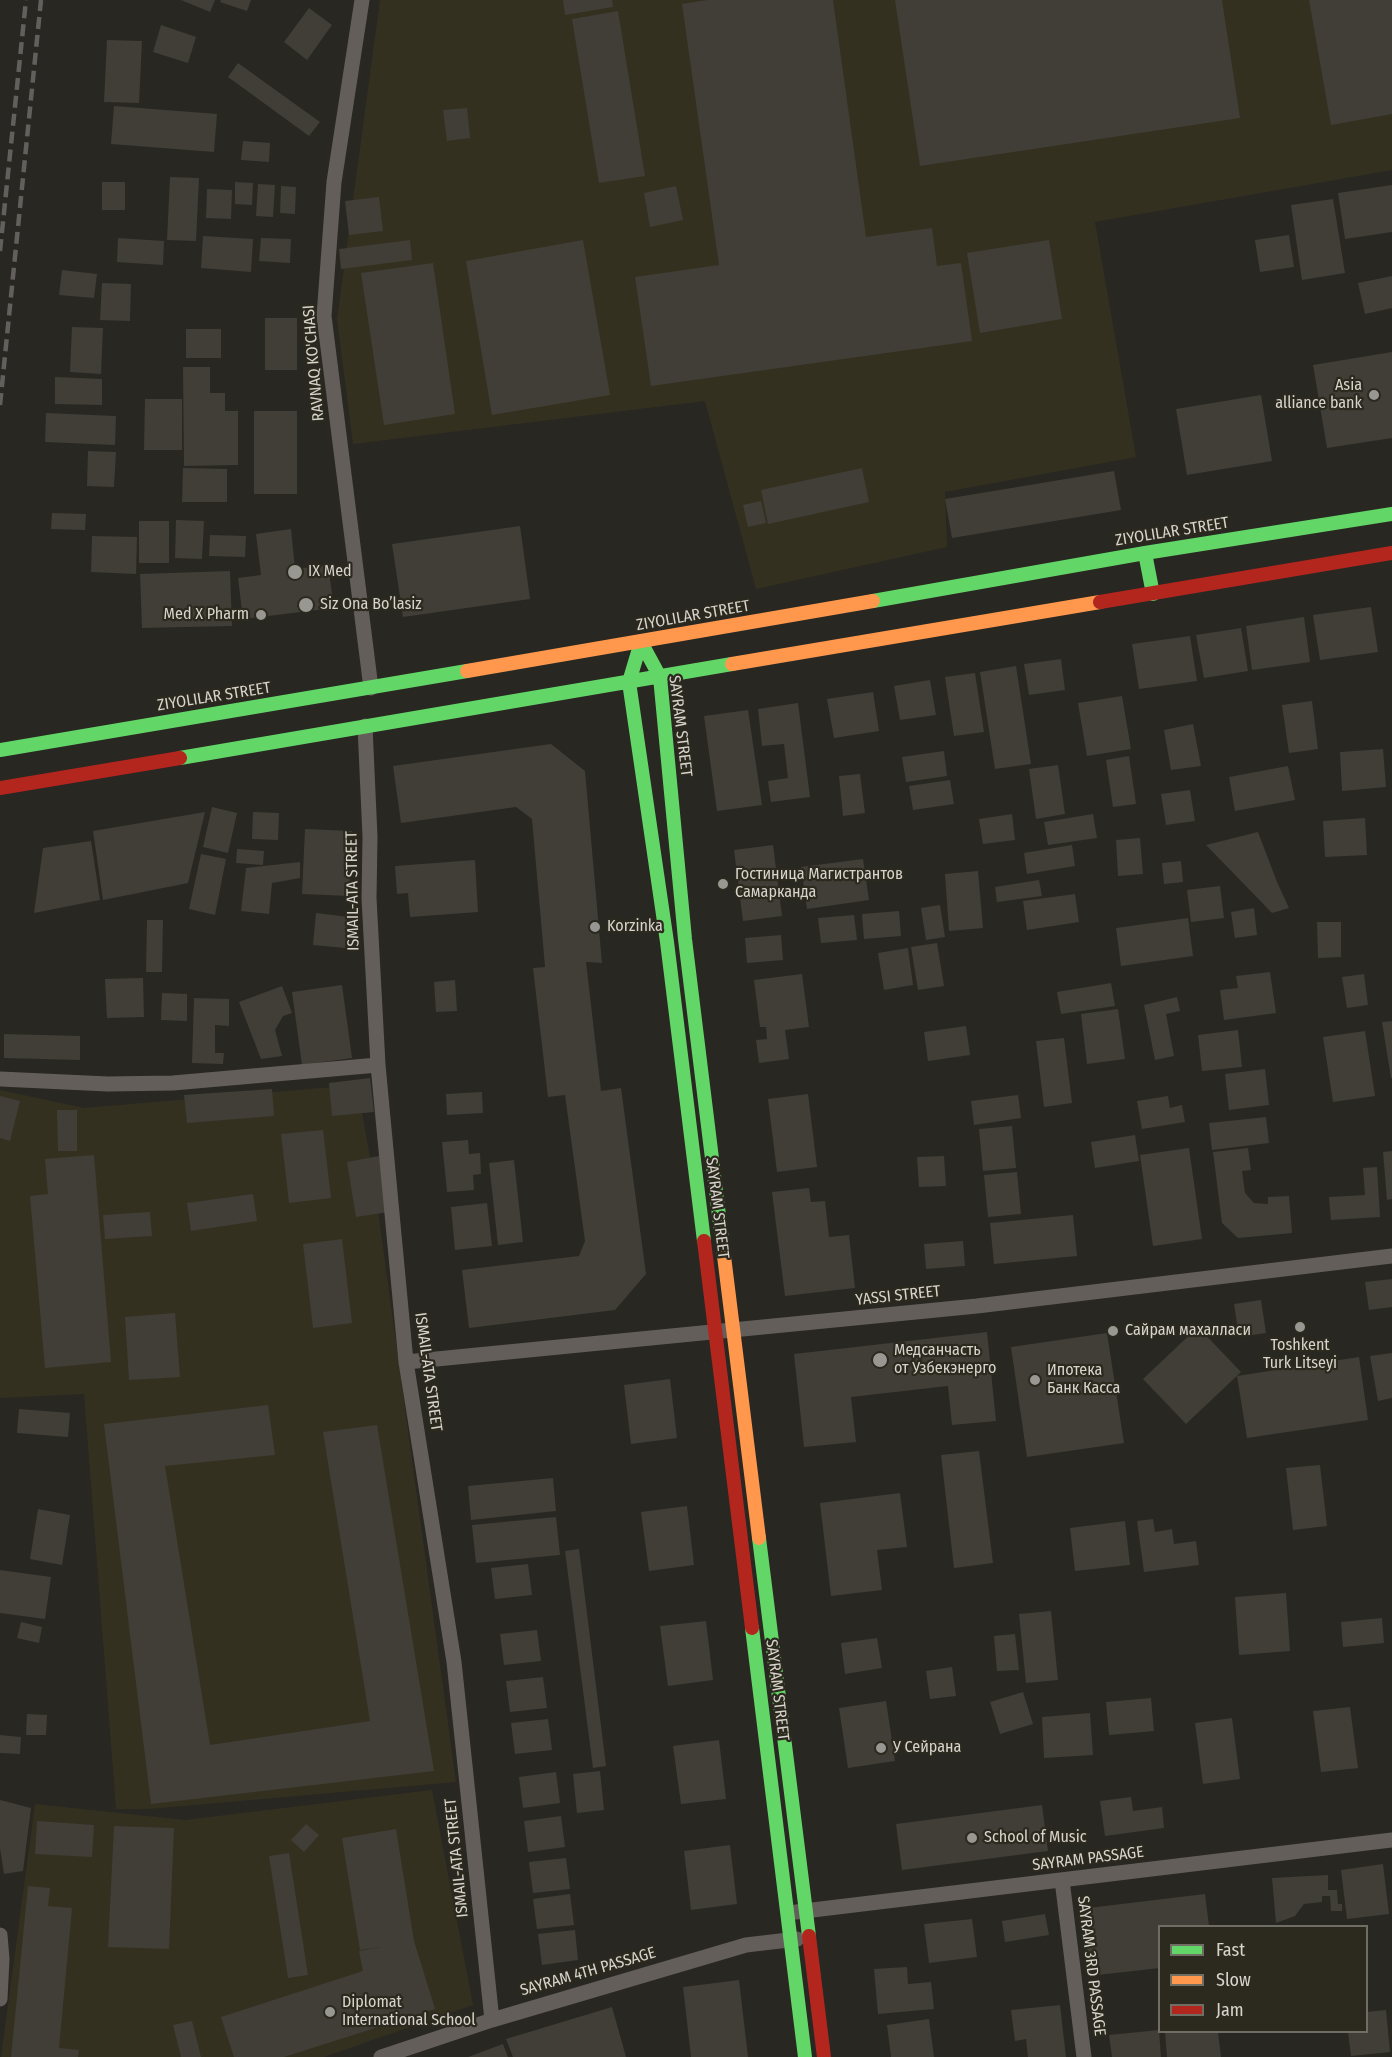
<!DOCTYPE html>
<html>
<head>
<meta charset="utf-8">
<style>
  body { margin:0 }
  #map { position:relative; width:1392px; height:2057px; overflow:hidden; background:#282722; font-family:"Fira Sans Condensed",sans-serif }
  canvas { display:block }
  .legend { position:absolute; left:1158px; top:1925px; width:210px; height:108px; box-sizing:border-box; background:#2c291e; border:2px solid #706d64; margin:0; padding:8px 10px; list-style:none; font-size:18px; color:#d6d4cd }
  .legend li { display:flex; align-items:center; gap:12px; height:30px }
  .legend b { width:30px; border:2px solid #706d64 }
</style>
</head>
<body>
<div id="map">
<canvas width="1392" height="2057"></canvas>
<ul class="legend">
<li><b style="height:8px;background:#63d668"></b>Fast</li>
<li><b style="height:8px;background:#ff974d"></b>Slow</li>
<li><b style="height:8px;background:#b3261e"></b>Jam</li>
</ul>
</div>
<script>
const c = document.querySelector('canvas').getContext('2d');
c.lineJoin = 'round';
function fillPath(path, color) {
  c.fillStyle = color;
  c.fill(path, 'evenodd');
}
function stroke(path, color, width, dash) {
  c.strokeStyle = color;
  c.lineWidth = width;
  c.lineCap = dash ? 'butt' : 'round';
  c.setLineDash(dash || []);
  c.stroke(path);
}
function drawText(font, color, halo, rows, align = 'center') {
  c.font = font + ' "Fira Sans Condensed",sans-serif';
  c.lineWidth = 4.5;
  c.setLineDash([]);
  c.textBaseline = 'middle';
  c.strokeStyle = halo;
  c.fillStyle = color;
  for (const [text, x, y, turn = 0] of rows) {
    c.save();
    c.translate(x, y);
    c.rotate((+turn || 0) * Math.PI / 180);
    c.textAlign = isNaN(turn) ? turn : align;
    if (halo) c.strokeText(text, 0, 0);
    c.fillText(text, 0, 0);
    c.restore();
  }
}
fillPath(new Path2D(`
  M380,0H1392V170L1095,222L1136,457L945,492L947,547L756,589L705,401L353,444L337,319Z
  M357,1085L373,1174L456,1782L149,1809H116L84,1394L0,1398V1090L84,1108Z
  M432,1790L473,2005L324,2057H1L35,1804L185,1820Z`), '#343020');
fillPath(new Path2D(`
  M181,0H215L210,12Z
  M221,0H251L247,11L220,2Z
  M563,0H612L613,7L565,15Z
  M708,0H833L866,237L932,228L937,266L961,263L972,341L651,386L635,277L719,265L682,4Z
  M895,0H1222L1240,118L920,166Z
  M1309,0H1392V114L1331,125Z
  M309,8L332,25L307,60L284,42Z
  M618,11L645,176L599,183L572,19Z
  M161,25L196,37L188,63L153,52Z
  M107,40L142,41L139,103L104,102Z
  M238,63L320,122L309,136L228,77Z
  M114,106L217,114L214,152L111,144Z
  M467,108L470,138L447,141L443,110Z
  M243,141L270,143L269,162L241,160Z
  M170,177L199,178L196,241L167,240Z
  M102,182H125V210H102Z
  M235,182L253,183L252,205L235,204Z
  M258,184L275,185L273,217L256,216Z
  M1392,185V232L1345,239L1338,193Z
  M281,186L296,187L295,214L280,213Z
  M676,186L683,220L650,227L644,193Z
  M207,189L232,190L231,219L206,218Z
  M379,197L383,231L349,235L345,201Z
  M1333,199L1345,273L1302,280L1291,205Z
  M1289,235L1294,267L1260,272L1255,240Z
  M203,236L253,239L251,272L201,268Z
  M118,238L164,241L163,265L117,262Z
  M261,238L291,239L290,263L259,261Z
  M410,240L412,260L341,269L339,249Z
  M583,240L610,395L492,415L466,261Z
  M1049,240L1062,319L980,333L967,253Z
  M433,263L455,414L384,425L361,273Z
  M62,270L97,274L94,298L59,295Z
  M1392,276V308L1365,314L1358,283Z
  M102,283L131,284L130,321L100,320Z
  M265,318H297V370H265Z
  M72,327L103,328L101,374L70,372Z
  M186,329H221V358H186Z
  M1392,352V438L1327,448L1313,365Z
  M183,367H210V393H225V411H238V465L184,466Z
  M55,377L102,379V405L55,404Z
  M1261,395L1272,461L1187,475L1176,409Z
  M145,399H182V450H144Z
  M254,411H297V494H254Z
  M46,413L116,416L115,445L45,442Z
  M88,451L116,452L114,487L87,486Z
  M183,468L227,469V502H182Z
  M862,468L869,502L768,524L761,490Z
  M1114,471L1121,510L952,538L945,499Z
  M761,501L766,523L748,527L743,505Z
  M52,513L86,514L85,530L51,529Z
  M176,520L204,521L202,559L175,558Z
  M139,521H169V563H139Z
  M520,526L530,599L403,617L392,544Z
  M291,529L295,569L328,565L334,608L243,619L238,578L261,575L256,534Z
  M210,535L246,536L245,557L209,556Z
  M92,536L137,537L136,574L91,572Z
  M230,571L232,626L142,628L140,574Z
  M1371,607L1378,652L1320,660L1313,615Z
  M1304,617L1310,662L1252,670L1246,626Z
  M1241,628L1248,671L1204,678L1196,635Z
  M1190,636L1197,681L1139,689L1132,644Z
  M1061,659L1065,690L1029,695L1024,664Z
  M1016,666L1031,764L995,769L980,672Z
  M975,673L984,732L954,736L945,677Z
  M930,680L936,715L900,720L894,686Z
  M873,692L879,731L834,738L827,699Z
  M1122,696L1131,749L1087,756L1078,703Z
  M1312,701L1318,749L1289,753L1282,705Z
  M798,703L810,797L771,802L768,781L788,778L784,744L762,746L758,709Z
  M748,710L762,805L717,811L704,716Z
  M1193,724L1201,766L1171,770L1164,730Z
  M551,744L585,771L602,963L586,962L601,1091L621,1088L646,1274L615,1310L469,1328L462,1270L579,1256L585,1241L565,1095L548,1097L533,968L545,967L532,819L516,807L401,823L393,766Z
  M1383,749L1386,787L1342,791L1340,752Z
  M944,751L947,776L906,782L902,757Z
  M1129,756L1136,804L1113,807L1106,760Z
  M1058,765L1065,814L1036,819L1029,769Z
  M1288,766L1295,800L1235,811L1229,777Z
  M860,774L865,813L843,816L839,776Z
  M950,780L954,804L913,810L909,786Z
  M1190,790L1195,821L1166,825L1161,794Z
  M212,807L237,813L228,853L203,847Z
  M205,812L188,883L103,900L93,831Z
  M253,812L279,813L278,840L252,839Z
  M1012,814L1015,840L983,844L979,819Z
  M1093,814L1097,838L1048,845L1044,822Z
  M1365,818L1367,855L1325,857L1323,821Z
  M305,829L352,831L349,896L302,894Z
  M1258,832L1277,882L1289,908L1272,913L1206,845Z
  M1140,838L1143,874L1118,876L1116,840Z
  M91,841L100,900L34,913L43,848Z
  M773,845L782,916L743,921L734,850Z
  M1072,845L1075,866L1027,874L1024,853Z
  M237,849L264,851L263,865L236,863Z
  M201,854L226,859L215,915L189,909Z
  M863,859L869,900L807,909L801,867Z
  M475,860L478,912L410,917L408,893L397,894L395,866Z
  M1181,861L1183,882L1164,884L1162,863Z
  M300,862V878L272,883L269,914L241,911L246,868Z
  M978,871L983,928L949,931L945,874Z
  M1039,880L1042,896L997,902L995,887Z
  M1220,886L1224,918L1191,922L1187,890Z
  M1075,894L1079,922L1027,930L1023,901Z
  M940,905L945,937L926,940L921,908Z
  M1254,908L1257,935L1235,938L1231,912Z
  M899,911L901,936L864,939L862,914Z
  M316,913L349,917L345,948L313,945Z
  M854,915L857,940L821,943L818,918Z
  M1188,918L1193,956L1121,966L1116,928Z
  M147,920H163L162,972H146Z
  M1317,922H1341V957L1318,958Z
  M781,935L783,960L747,963L745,938Z
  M937,943L944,986L918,990L911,947Z
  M908,948L913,985L884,990L878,953Z
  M1270,972L1276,1013L1224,1020L1220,990L1238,988L1236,976Z
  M802,974L809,1027L785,1030L789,1059L759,1063L756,1040L767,1039L766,1027H760L754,980Z
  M1364,974L1368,1005L1347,1008L1342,977Z
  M143,978L144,1017L107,1018L105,979Z
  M455,980L457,1011L436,1012L434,982Z
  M1111,983L1115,1006L1061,1014L1057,992Z
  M342,985L352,1058L302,1065L292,992Z
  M282,986L292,1013L283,1016L275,1030L282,1056L261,1059L239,1002Z
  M162,993L187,994V1021L161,1020Z
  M1177,997L1180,1011L1166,1014L1174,1056L1155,1060L1144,1005Z
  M194,998L229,999V1026L215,1025V1053H224L223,1064L192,1063Z
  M1118,1009L1125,1059L1087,1064L1081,1014Z
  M1392,1021V1078H1391L1382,1022Z
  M966,1026L970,1055L928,1061L924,1032Z
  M1238,1030L1242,1067L1202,1071L1198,1035Z
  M1365,1031L1375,1096L1333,1102L1323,1037Z
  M4,1034L80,1036V1060L4,1058Z
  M1064,1038L1072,1103L1044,1107L1036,1041Z
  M1265,1069L1269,1105L1229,1110L1225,1074Z
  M370,1078L374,1112L332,1116L329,1083Z
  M272,1089L274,1116L187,1123L184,1095Z
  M482,1092L483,1113L447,1115L446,1094Z
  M808,1094L817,1167L777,1172L768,1099Z
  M1018,1095L1021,1118L974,1125L971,1101Z
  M0,1096L20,1101L10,1141L0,1138Z
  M1168,1096L1170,1108L1182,1105L1185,1122L1142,1129L1137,1101Z
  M57,1110H77V1151H58Z
  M1266,1117L1269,1143L1212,1150L1209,1123Z
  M1012,1126L1016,1168L983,1171L979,1129Z
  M323,1130L331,1198L289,1203L281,1134Z
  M1135,1135L1139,1161L1095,1168L1091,1142Z
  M468,1140L469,1154L480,1153L481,1174L473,1175L474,1190L447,1192L442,1142Z
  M1189,1148L1202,1239L1153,1246L1140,1155Z
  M1248,1148L1251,1170L1242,1171L1245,1193L1254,1203L1268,1204V1197L1289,1196L1292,1233L1238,1238L1222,1223L1213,1152Z
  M1392,1151V1199L1387,1200L1383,1152Z
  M94,1155L111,1362L45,1368L30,1196L48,1194L45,1159Z
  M379,1156L388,1212L356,1217L347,1162Z
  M944,1156L946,1186L919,1187L917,1157Z
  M514,1160L523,1242L498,1245L489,1163Z
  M1377,1167L1380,1217L1331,1220L1329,1197L1365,1195L1363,1168Z
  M1017,1172L1021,1214L988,1217L984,1175Z
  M809,1188L811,1202L825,1201L829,1237L849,1235L855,1288L785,1296L772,1192Z
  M253,1194L257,1221L191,1231L187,1203Z
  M487,1203L492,1246L455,1250L451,1207Z
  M150,1212L152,1236L105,1239L103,1215Z
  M1073,1215L1077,1256L994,1264L990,1223Z
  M342,1239L352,1323L313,1328L303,1244Z
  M963,1241L965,1266L926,1269L924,1244Z
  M1392,1279V1307L1369,1310L1365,1282Z
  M1261,1300L1266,1333L1239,1337L1234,1304Z
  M175,1313L180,1377L129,1380L125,1317Z
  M1198,1327L1241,1372L1186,1424L1143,1379Z
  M987,1332L996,1421L952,1425L948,1386L851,1397L856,1442L804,1447L794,1354Z
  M1107,1333L1124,1443L1027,1457L1011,1347Z
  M1392,1353V1398L1378,1401L1370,1356Z
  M1359,1357L1368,1420L1247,1438L1237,1376Z
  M670,1379L677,1438L631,1444L624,1385Z
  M268,1405L275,1455L165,1466L210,1745L370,1721L323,1432L377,1425L434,1771L151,1804L104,1424Z
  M19,1409L70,1413L68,1437L17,1433Z
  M979,1451L993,1563L954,1568L941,1455Z
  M1320,1465L1327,1526L1293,1530L1286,1468Z
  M553,1478L556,1511L471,1520L468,1486Z
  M900,1493L907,1547L877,1550L882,1590L831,1596L820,1503Z
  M687,1506L694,1565L649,1571L641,1512Z
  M38,1509L70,1515L62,1565L30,1559Z
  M556,1517L560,1555L476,1563L472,1525Z
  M1153,1519L1155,1532L1172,1529L1174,1544L1196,1541L1199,1565L1144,1572L1137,1521Z
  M1125,1521L1130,1565L1075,1571L1070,1528Z
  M579,1549L606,1766L593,1768L565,1551Z
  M528,1564L532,1595L495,1599L491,1568Z
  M0,1570L51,1577L45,1619L0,1613Z
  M1286,1593L1290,1651L1239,1655L1235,1597Z
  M1051,1611L1058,1680L1026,1683L1019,1614Z
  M1382,1618L1384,1643L1343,1647L1341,1622Z
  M706,1621L713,1680L668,1686L660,1626Z
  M21,1622L42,1627L39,1643L17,1638Z
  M537,1630L541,1661L504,1665L500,1634Z
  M1015,1634L1019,1670L997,1671L994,1636Z
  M877,1638L882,1668L845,1674L841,1643Z
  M952,1667L956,1696L930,1699L926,1671Z
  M543,1677L547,1708L510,1712L506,1681Z
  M1023,1692L1033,1724L1000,1734L990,1702Z
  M1151,1698L1154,1731L1109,1735L1106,1702Z
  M886,1701L895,1761L848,1768L839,1708Z
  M1350,1707L1358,1768L1321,1772L1313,1711Z
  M1090,1713L1093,1755L1044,1758L1042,1717Z
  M27,1714L47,1715L46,1735H26Z
  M1232,1718L1240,1779L1203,1784L1195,1723Z
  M548,1719L552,1750L515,1754L511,1723Z
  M0,1735L21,1737L20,1754L0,1753Z
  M719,1740L726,1799L681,1804L673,1746Z
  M600,1771L604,1810L577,1813L573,1774Z
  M556,1772L560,1803L523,1808L519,1777Z
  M1131,1797L1133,1811L1162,1807L1164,1828L1105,1836L1100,1801Z
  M0,1800L31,1808L23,1871L4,1874L0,1848Z
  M1042,1805L1048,1851L902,1870L896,1824Z
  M561,1816L565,1847L528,1852L524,1821Z
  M37,1821L94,1825L92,1857L35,1854Z
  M306,1824L319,1835L304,1852L291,1840Z
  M114,1826L174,1828L169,1949L108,1947Z
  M396,1829L414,1941L435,2009L284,2057H234L221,2017L363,1971L359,1951L381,1947L360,1950L342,1838Z
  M730,1845L737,1904L691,1910L684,1851Z
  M289,1853L308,1975L288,1978L269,1856Z
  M566,1858L570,1889L533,1893L529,1862Z
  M1383,1864L1389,1914L1347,1919L1341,1870Z
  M1328,1875V1890H1337L1338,1904H1342V1911H1331L1330,1896H1322V1902L1304,1904L1295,1916L1276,1923L1272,1878Z
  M28,1886L50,1888L48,1906L72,1908L59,2048L79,2050L78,2057H11Z
  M570,1894L574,1925L537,1929L533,1899Z
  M1205,1894L1209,1926H1160V1968L1088,1976L1080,1909Z
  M1045,1914L1049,1935L1005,1942L1002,1921Z
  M972,1919L977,1957L929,1963L924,1924Z
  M575,1930L578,1960L542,1965L538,1934Z
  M907,1967L908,1984L931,1982L934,2009L878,2014L874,1969Z
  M739,1980L748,2057H691L683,1987Z
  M1060,2005L1066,2057H1028L1026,2039L1015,2041L1011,2010Z
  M612,2007L626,2057H513L506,2039Z
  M1386,2010L1390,2052L1351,2056L1348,2032H1366V2012Z
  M929,2019L934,2057H891L887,2025Z
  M192,2021L201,2057H181L173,2025Z
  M1159,2030L1161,2057H1112L1109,2035Z
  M1165,2032H1218L1221,2057H1167Z
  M503,2044L508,2057H468Z`), '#403e36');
stroke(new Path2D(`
  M362,0L334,182L324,316L371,688
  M365,726L370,837L369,898L378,1065L406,1362L454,1662L492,2020
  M0,1079L108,1084L173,1083L378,1065
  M406,1362L977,1306L1392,1256
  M1062,1880L1084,2057
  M796,1912L1392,1840
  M0,1935L2,1959L0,1999
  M381,2057L492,2020L746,1945L797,1939`), '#645e5b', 15);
stroke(new Path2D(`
  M1145,553L1153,594
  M873,601L1145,553L1392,514
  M641,642L660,677L685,939L724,1256
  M641,642L629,682L667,942L704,1241
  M0,750L467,671
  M180,758L732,664
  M759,1538L809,1936
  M752,1628L805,2057`), '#63d668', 14);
stroke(new Path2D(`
  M732,664L1100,602
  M467,671L873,601
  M724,1256L759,1538`), '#ff974d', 14);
stroke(new Path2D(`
  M1100,602L1392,553
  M0,788L180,758
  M704,1241L752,1628
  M809,1936L824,2057`), '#b3261e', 14);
stroke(new Path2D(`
  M0,251L26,0
  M0,405L41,0`), '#635f5c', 4.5, [12, 6]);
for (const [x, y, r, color] of [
  [1374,395,6,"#999791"],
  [295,572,8,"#999791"],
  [306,605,8,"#999791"],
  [261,615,6,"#999791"],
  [723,884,6,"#999791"],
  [595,927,6,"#999791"],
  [1300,1327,6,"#999791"],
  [1113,1331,6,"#999791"],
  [880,1360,8,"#999791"],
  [1035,1380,6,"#999791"],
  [881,1748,6,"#999791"],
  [972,1838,6,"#999791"],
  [330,2012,6,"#999791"]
]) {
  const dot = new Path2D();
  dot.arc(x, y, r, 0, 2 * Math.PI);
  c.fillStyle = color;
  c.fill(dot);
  stroke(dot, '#2c291e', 2);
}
drawText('16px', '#d6d4cd', '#2c291e', [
  ["RAVNAQ KO'CHASI",314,363,-95],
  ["ZIYOLILAR STREET",1172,532,-9],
  ["ZIYOLILAR STREET",693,616,-10],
  ["ZIYOLILAR STREET",214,697,-9],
  ["SAYRAM STREET",680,726,83],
  ["ISMAIL-ATA STREET",353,891,-91],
  ["SAYRAM STREET",717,1208,83],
  ["YASSI STREET",898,1296,-6],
  ["ISMAIL-ATA STREET",428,1372,82],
  ["SAYRAM STREET",777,1690,83],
  ["ISMAIL-ATA STREET",457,1858,-96],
  ["SAYRAM PASSAGE",1088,1859,-7],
  ["SAYRAM 3RD PASSAGE",1091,1966,83],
  ["SAYRAM 4TH PASSAGE",588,1972,-16]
]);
drawText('16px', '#d6d4cd', '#2c291e', [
  ["Asia",1362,386,"right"],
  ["alliance bank",1362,404,"right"],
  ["IX Med",308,572],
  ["Siz Ona Bo’lasiz",320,605],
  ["Med X Pharm",249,615,"right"],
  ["Гостиница Магистрантов",735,875],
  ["Самарканда",735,893],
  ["Korzinka",607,927],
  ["Сайрам махалласи",1125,1331],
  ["Toshkent",1300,1346,"center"],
  ["Turk Litseyi",1300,1364,"center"],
  ["Медсанчасть",894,1351],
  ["от Узбекэнерго",894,1369],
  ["Ипотека",1047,1371],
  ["Банк Касса",1047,1389],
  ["У Сейрана",893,1748],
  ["School of Music",984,1838],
  ["Diplomat",342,2003],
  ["International School",342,2021]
], 'left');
</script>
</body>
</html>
